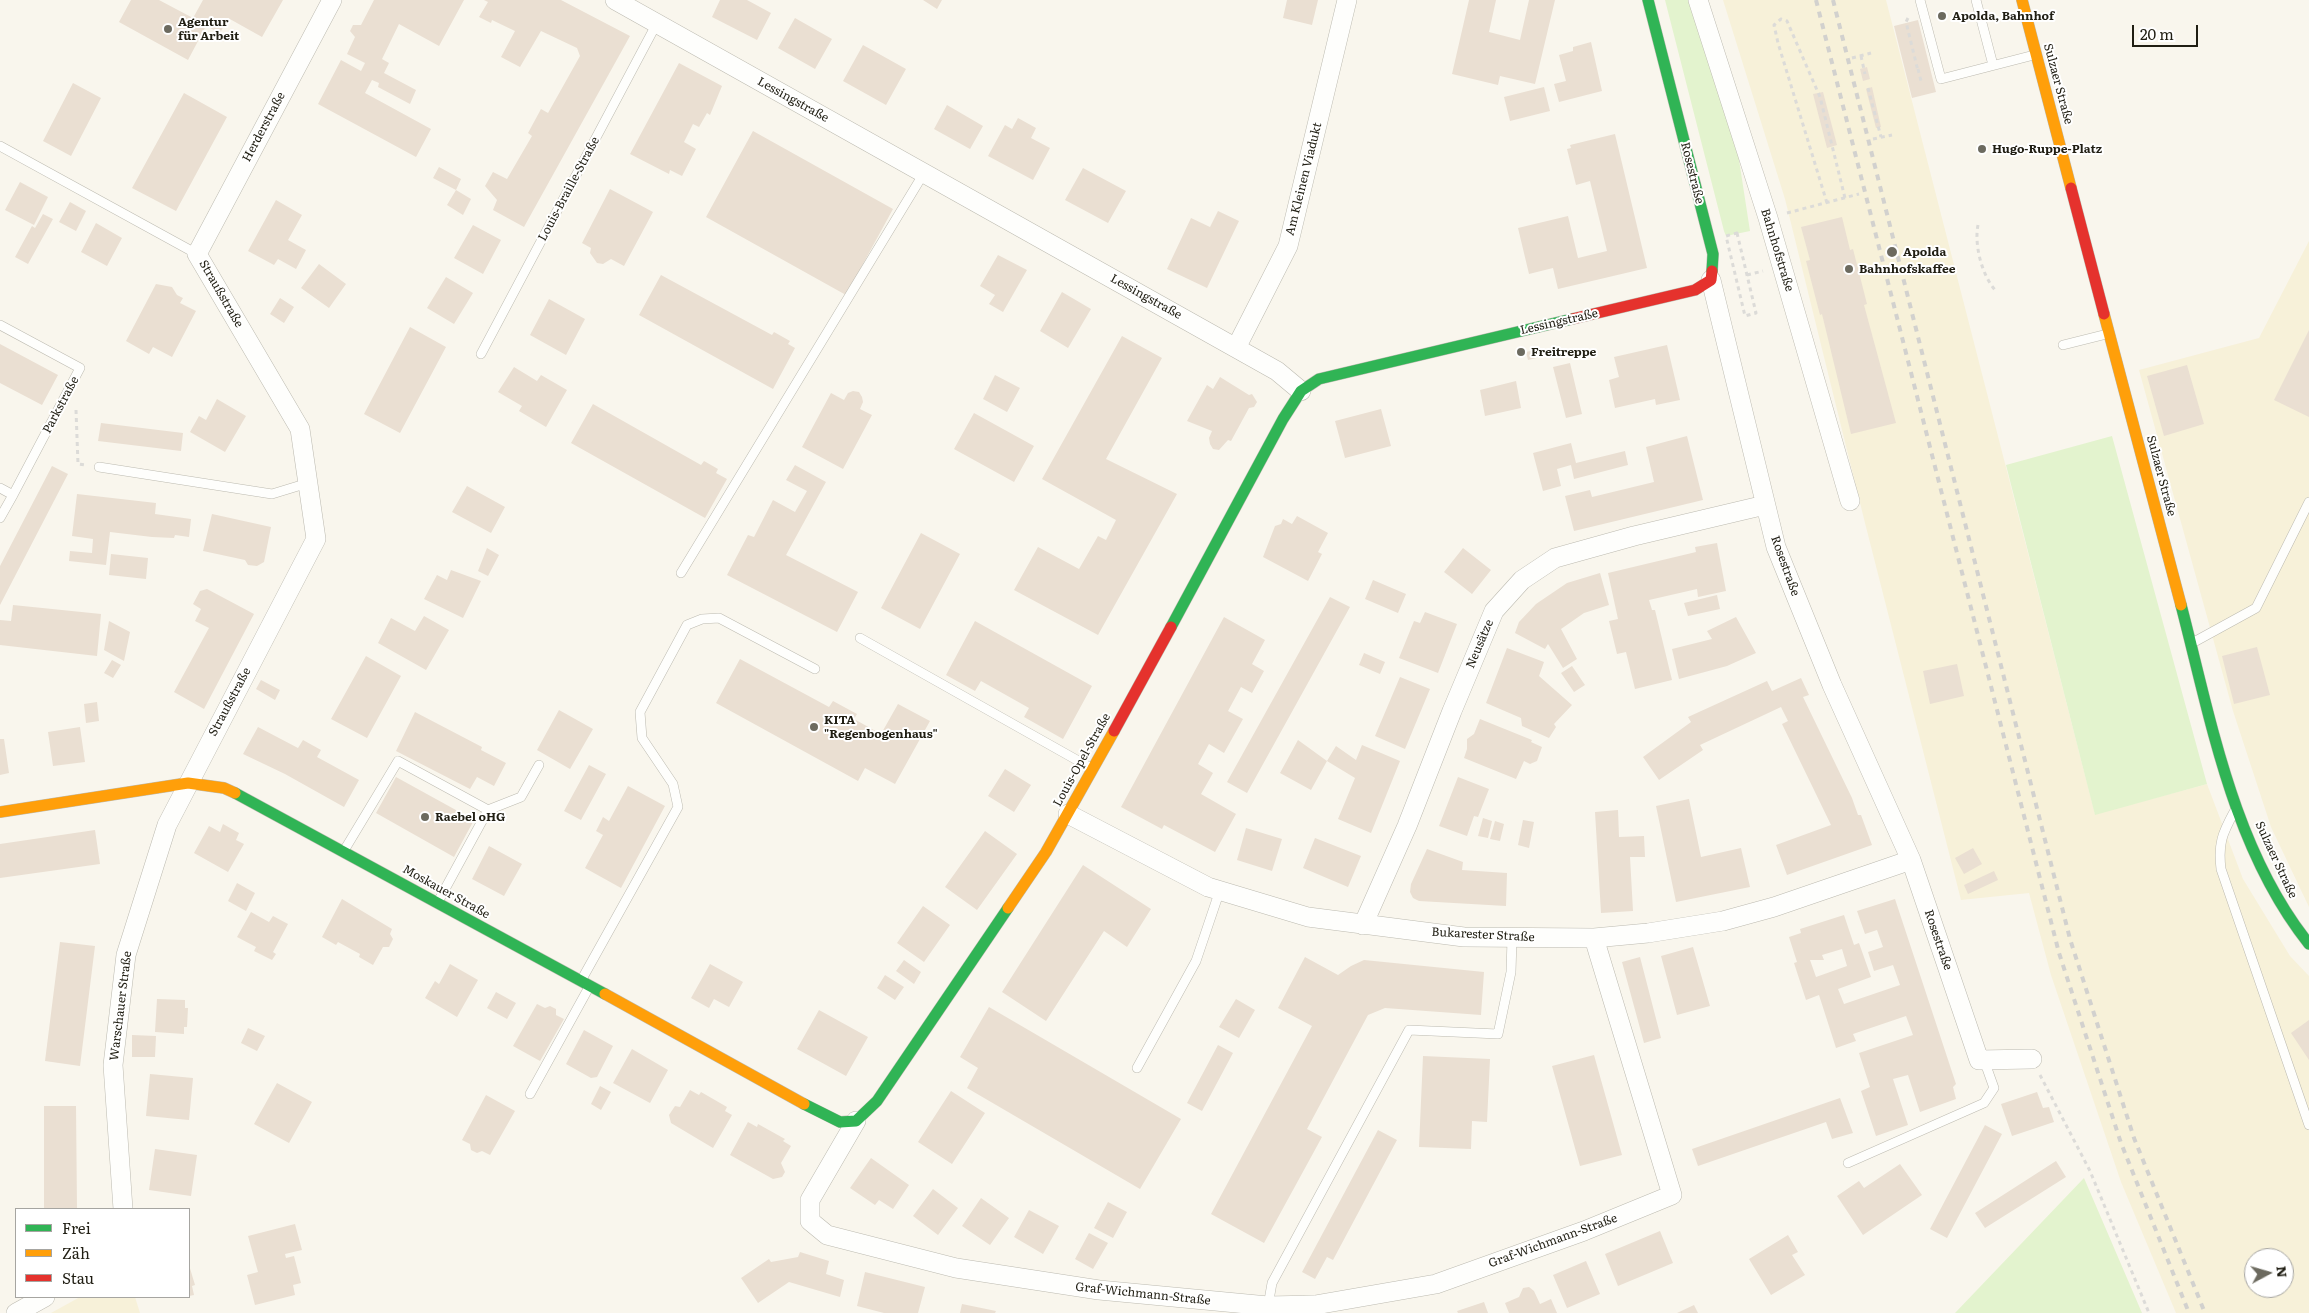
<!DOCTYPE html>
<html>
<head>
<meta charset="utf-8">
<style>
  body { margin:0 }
  #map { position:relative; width:2309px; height:1313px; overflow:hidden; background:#f9f6ed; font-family:Literata,serif }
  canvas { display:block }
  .legend { position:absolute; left:15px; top:1208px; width:175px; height:90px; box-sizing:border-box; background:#fff; border:1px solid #a6a5a1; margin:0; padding:6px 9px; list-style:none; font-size:15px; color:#201e13 }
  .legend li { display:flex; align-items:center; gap:10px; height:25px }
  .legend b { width:25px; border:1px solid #a6a5a1 }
  .north { position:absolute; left:2244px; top:1248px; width:50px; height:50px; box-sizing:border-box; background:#fff; border:1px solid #a6a5a1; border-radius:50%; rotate:84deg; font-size:14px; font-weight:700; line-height:20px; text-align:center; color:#201e13 }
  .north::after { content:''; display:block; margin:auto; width:18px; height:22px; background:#6c6a5f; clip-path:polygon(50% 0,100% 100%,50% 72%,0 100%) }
  .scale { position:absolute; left:2132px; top:25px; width:66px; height:22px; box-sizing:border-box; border:2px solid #201e13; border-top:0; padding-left:6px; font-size:15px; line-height:18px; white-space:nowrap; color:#201e13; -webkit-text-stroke:4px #fff; paint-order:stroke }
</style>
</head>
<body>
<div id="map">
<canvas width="2309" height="1313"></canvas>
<ul class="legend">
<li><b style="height:6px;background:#30b455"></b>Frei</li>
<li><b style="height:6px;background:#ff9f0a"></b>Zäh</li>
<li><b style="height:6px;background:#e5322d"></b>Stau</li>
</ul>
<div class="north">N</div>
<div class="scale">20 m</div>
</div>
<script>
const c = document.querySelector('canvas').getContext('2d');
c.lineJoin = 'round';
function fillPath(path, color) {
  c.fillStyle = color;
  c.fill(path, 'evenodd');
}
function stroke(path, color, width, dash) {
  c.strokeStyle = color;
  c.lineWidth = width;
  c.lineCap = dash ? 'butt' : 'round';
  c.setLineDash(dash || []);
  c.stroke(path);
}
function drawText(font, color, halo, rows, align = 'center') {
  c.font = font + ' Literata,serif';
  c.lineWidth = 4;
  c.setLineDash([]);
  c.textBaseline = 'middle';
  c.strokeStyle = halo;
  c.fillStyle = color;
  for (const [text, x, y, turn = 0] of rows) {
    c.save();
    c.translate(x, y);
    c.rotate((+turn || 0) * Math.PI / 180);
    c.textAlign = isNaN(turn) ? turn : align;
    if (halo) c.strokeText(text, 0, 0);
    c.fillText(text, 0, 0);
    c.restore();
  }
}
fillPath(new Path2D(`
  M1723,0H1886L2095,814L2207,784L2243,879L2290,956L2309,976V1313H2176L2121,1182L2051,975L2029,893L1961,900L1865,523L1785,199ZM2254,1258H2284V1288H2254Z
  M2309,241V907L2271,827L2233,711L2139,370L2259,338Z
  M80,1297H135L140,1313H51Z`), '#f7f1d9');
fillPath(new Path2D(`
  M1665,0H1691L1735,134L1750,231L1726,236L1724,231Z
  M2112,436L2207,784L2095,815L2006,465Z
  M2084,1178L2142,1313H1955Z`), '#e3f3ce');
fillPath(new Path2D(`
  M131,0H159L193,18L203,0H283L262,37L228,18L220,33L206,26L188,60L119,22Z
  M374,0H464L439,46L399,24L382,59L389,63L384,73L416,90L410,104L378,87L379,83L372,80L365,93L431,129L416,157L318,104L341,60L361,71L365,63L347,54L355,37L350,31L353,25H361Z
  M484,0H561L630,36L524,227L493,210L497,200L485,186L493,172L507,179L532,136L528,133L541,109L548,113L580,56L577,48L541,31L520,67L501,57L515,31L492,20L491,23L479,17L488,2Z
  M720,0H747L771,13L757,40L712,17Z
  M923,0H942L937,9Z
  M1287,0H1318L1312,25L1283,18Z
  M1469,0H1496L1489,32L1520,40L1529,0H1555L1535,84L1500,76L1498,85L1452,74Z
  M795,18L832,39L815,69L778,48Z
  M1918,20L1936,92L1912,98L1894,26Z
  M1591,42L1602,91L1559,102L1554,84L1566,81L1559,55L1573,51V47Z
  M863,45L906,69L886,105L843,81Z
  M679,63L722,86L710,115L707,113L699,127L693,124L684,142L696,149L682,176L670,170L669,174L630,154Z
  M1867,67L1870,79L1863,81L1860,69Z
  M73,83L101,98L71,156L43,141Z
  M1544,87L1550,111L1510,121L1504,97Z
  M1872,87L1881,127L1876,128L1866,89Z
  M1823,92L1837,145L1827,148L1813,94Z
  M184,93L227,117L176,211L132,188Z
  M947,105L983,126L970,149L934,129Z
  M1018,118L1036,128L1031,138L1050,148L1033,180L988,156L1005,125L1012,129Z
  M753,131L893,209L846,295L706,217Z
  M1615,134L1647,268L1558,289L1553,268L1529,274L1518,228L1568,216L1578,258L1607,251L1590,181L1576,185L1567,149L1571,148L1570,145Z
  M439,167L461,179L456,190L433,178Z
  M1083,168L1126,191L1108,223L1065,200Z
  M20,182L48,197L34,225L5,210Z
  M610,189L653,212L624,266L611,259L603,264L597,263L590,253L591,248L582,243Z
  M456,190L471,199L463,215L447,205Z
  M276,200L302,215L288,240L306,250L296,269L278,259L274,265L248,251Z
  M70,202L86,211L76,231L59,222Z
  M1218,211L1239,221L1207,288L1167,269L1191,218L1210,227Z
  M43,214L53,219L28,264L15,257L32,226L35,228Z
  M1842,217L1850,250L1853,249L1867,304L1864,305L1896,423L1851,434L1822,314L1820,315L1806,261L1810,260L1801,227Z
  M96,223L122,238L107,266L81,252Z
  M473,225L501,240L483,274L454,258Z
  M998,255L1027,270L1003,312L989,304L995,295L980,286Z
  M319,264L346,284L329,308L301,288Z
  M661,275L772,335L774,332L790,341L788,344L795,348L773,389L639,315Z
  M446,277L473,293L454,324L427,308Z
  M156,284L172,287L177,295L183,298L180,303L196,311L172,357L153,347L149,354L126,341Z
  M1062,292L1091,309L1068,348L1040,331Z
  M280,298L294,307L284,323L270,314Z
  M549,299L585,319L566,355L530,335Z
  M410,327L446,347L400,433L364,414Z
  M2309,330V417L2274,400Z
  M1122,336L1162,358L1106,459L1177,494L1098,635L1014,590L1038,547L1079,569L1098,536L1106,540L1116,520L1042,479Z
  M0,344L58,375L42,405L0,383Z
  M1667,345L1680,400L1656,405L1655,399L1615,408L1609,380L1619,377L1614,357Z
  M1539,349L1541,357L1528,360L1526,352Z
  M1570,363L1582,414L1566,418L1553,367Z
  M2187,365L2204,424L2164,436L2147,376Z
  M514,367L537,381L541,375L567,390L546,427L519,411L522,406L498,392Z
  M995,375L1020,388L1007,412L983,399Z
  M1220,377L1249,395L1252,394L1257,402L1254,407L1249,408L1231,441L1228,440L1219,450L1213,449L1210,444L1209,438L1212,431L1187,421L1207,385L1213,389Z
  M1516,381L1521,408L1485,416L1480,390Z
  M853,391L859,392L862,397L863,402L860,409L872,415L843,469L802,447L831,393L844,400L848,393Z
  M217,399L246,416L225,452L190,432L199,416L206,420Z
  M593,404L701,465L704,461L718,469L716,473L727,479L705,518L571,443Z
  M1381,409L1391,446L1345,458L1335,421Z
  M974,413L1034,446L1014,482L954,449Z
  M101,423L183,433L181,451L98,441Z
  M1687,436L1703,500L1574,531L1565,496L1590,490L1592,497L1654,482L1646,447Z
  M1571,443L1576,463L1625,451L1628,465L1574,479L1571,465L1557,469L1561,486L1543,491L1533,453Z
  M795,465L826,482L786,555L858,592L837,632L727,575L748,535L754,537L773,500L795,512L807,491L786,480Z
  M52,466L68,474L0,605V566Z
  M467,486L505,507L491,533L452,512Z
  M77,494L156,503L155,514L191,519L189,537L175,535L174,538L152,537L110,532L106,565L69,561L70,551L92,553L93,539L72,536Z
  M212,514L271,527L264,562L257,566L248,565L245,560L203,551Z
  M1297,516L1328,533L1318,552L1322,554L1308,581L1263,557L1275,526L1281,524L1283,519L1292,524Z
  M921,533L960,554L920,629L881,608Z
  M1717,543L1726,591L1698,597L1697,589L1649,600L1652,610H1655L1672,680L1635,689L1626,652L1617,654L1609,621L1618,619L1608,573L1696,552L1695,547Z
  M487,548L499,555L488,576L478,571Z
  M1463,548L1491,570L1472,594L1444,572Z
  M111,554L148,558L146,579L109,575Z
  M451,570L481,581L463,618L424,599L437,575L447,580Z
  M1600,573L1609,605L1584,613L1561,629L1577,659L1563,668L1548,644L1545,649L1515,633L1519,622L1536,604L1567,583Z
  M1373,580L1406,594L1398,613L1365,599Z
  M207,589L254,614L204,709L174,692L209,628L195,621L201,609L193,604L200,591Z
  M1717,595L1720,609L1688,616L1684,603Z
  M1330,597L1350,607L1247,793L1227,782Z
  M13,605L101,614L97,656L0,645V620L11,621Z
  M1425,612L1457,624L1438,673L1399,658L1414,621L1420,623Z
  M424,616L449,630L426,670L378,643L391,618L415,631Z
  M1224,617L1265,640L1252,664L1264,671L1252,693L1241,687L1228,711L1243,719L1224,753L1209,744L1198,764L1213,773L1201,794L1236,814L1215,852L1164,825L1162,829L1121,807Z
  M1736,617L1756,653L1727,666L1679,679L1672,649L1712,639L1707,631Z
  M109,621L130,632L124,661L104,650Z
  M975,621L1092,686L1063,739L1024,717L1029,708L981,681L975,691L946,675Z
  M2257,647L2270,695L2234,704L2222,656Z
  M1507,648L1544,662L1539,676L1572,705L1554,724L1556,727L1549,738L1522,726L1521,718L1486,703Z
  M1364,653L1385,662L1380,674L1359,665Z
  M366,656L401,676L367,738L331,719Z
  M740,659L829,707L833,701L857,714L854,719L881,734L898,704L930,721L895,784L865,768L858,781L716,703Z
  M112,660L121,665L113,678L104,673Z
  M1957,664L1964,696L1930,704L1923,671Z
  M1572,666L1585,685L1574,692L1561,673Z
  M1400,677L1430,689L1405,749L1375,736Z
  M1801,678L1809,695L1803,697L1852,798L1858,815H1861L1872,845L1787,875L1776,845L1831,825L1782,724L1788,721L1781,707L1700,745L1703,750L1659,780L1643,757L1691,722L1688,717L1767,681L1772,691Z
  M261,680L280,690L275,700L256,689Z
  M97,702L99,721L86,723L84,704Z
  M559,710L593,729L570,769L537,750Z
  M415,712L482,747L481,750L506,763L494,786L477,777L470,789L396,751Z
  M1480,719L1532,740L1531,742L1542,747L1537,761L1530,764L1524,761L1516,779L1464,758L1467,749V739L1474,734Z
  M80,727L85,762L53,766L48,732Z
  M258,727L298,748L303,740L321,750L317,757L359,780L344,807L285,774L243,754Z
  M0,739H4L9,773L0,775Z
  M1298,740L1327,761L1311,790L1280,773Z
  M1362,745L1400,761L1371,833L1338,819L1355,778L1327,761L1336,746L1356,760Z
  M589,765L606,774L581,820L564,811Z
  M1005,769L1031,785L1014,812L988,796Z
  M396,777L474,820L454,857L376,813Z
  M1458,777L1489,789L1478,817L1474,816L1467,836L1439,826Z
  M628,786L665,806L621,888L585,868L603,835L596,831L603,817L609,821Z
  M1689,799L1701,857L1741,848L1750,887L1676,902L1656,806Z
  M1618,810L1619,837L1644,836L1645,857H1630L1633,911L1601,913L1595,812Z
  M1483,818L1492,821L1488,838L1478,836Z
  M1523,820L1534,822L1529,848L1518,845Z
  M1495,821L1504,824L1500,841L1490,839Z
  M223,824L239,833L236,840L244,844L228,872L194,853L209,826L220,832Z
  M1246,828L1282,839L1272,871L1237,860Z
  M95,830L100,864L0,878V844Z
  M985,831L1017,854L977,910L945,887Z
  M1315,838L1361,856L1348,887L1303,868Z
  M489,846L522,864L504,896L472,879Z
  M1973,848L1982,864L1964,874L1955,858Z
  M1427,849L1463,862L1462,870L1507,873L1506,906L1419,901L1413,898L1410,892L1411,884Z
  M1083,865L1151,909L1127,947L1104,931L1046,1021L1002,992Z
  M1994,871L1998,880L1968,894L1964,885Z
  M237,883L255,893L246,911L228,901Z
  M342,899L392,929L390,934L393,939L389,947H383L373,965L359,957L360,954L338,942L336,945L322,937Z
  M1895,899L1956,1084L1953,1087L1956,1099L1920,1112L1908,1075L1893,1079L1908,1125L1876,1136L1861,1091L1870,1087L1859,1053L1913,1035L1906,1016L1853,1034L1856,1041L1836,1048L1819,995L1806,1000L1794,963L1797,962L1789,937L1801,933L1800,929L1844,915L1854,945L1859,943L1871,977L1838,989L1844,1004L1900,985L1893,965L1874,971L1868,952L1883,947L1877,930L1865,934L1857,911ZM1842,949L1847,966L1816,977L1810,960H1824L1822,955Z
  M923,906L950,925L924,962L897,943Z
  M251,912L269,922L273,916L288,924L273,952L276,954L272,960L254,951L256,947L237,937Z
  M60,942L95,946L80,1066L45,1061Z
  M1693,947L1710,1006L1677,1015L1661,956Z
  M1305,957L1338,975L1351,966L1364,960L1484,972L1481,1015L1385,1008L1368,1015L1307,1129L1322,1137L1264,1243L1211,1214L1312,1026L1278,1008Z
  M1640,957L1661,1038L1644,1043L1622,962Z
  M904,960L921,972L914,984L896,971Z
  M450,964L478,980L457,1017L425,998L435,981L439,984Z
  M710,964L743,982L729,1007L714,999L709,1008L691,998Z
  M885,975L904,987L895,1000L877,988Z
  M496,992L516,1003L507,1019L487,1008Z
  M157,999L185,1000V1008H188L187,1027H184V1034L155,1032Z
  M1236,999L1255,1010L1239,1038L1219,1027Z
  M537,1004L545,1008L550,1006L556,1009V1015L564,1019L540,1061L513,1046Z
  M989,1007L1181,1119L1140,1189L967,1088L978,1068L960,1057Z
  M819,1010L868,1037L846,1076L797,1049Z
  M2309,1020V1060L2291,1033Z
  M248,1028L265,1036L257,1051L241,1043Z
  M584,1030L613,1046L597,1077L591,1078L566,1064Z
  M132,1035L156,1036L155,1057H132Z
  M1218,1045L1233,1053L1202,1111L1187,1103Z
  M632,1049L668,1070L650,1103L613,1083Z
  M1594,1055L1622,1155L1580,1166L1552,1066Z
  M1423,1056L1490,1059L1487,1122L1472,1121L1471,1149L1419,1147Z
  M150,1074L193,1078L189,1120L146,1116Z
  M277,1083L312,1102L289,1143L254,1124Z
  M600,1086L611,1092L601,1110L591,1104Z
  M690,1090L699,1095L701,1092L727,1107L725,1111L732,1115L713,1148L671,1123L669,1115L675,1106L680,1107Z
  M951,1091L985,1113L952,1164L918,1142Z
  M2037,1092L2043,1108L2049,1107L2054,1122L2012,1136L2001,1104Z
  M486,1095L515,1111L490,1155L482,1151L477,1153L471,1150L470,1144L462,1140Z
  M1840,1098L1853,1133L1832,1139L1826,1122L1698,1166L1692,1149Z
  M44,1106H76L77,1209H44Z
  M748,1122L757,1127L758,1124L785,1139L783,1141L791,1146L781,1163L785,1172L782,1177L773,1179L730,1155Z
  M1985,1125L2002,1134L1947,1238L1930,1229Z
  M1378,1130L1397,1140L1333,1260L1327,1257L1315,1279L1302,1272Z
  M155,1149L197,1155L191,1196L149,1190Z
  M871,1158L909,1185L893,1209L879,1200L875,1205L850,1188Z
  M2056,1161L2066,1177L1985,1228L1975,1213Z
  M1900,1164L1922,1195L1863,1235L1837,1196L1859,1181L1864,1188Z
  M933,1189L958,1208L938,1235L913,1216Z
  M981,1198L1009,1218L990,1245L962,1226Z
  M1108,1202L1127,1212L1113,1238L1094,1228Z
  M1029,1210L1059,1226L1043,1254L1014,1237Z
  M295,1224L302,1250L285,1254L286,1258L294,1256L301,1283L293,1285L295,1295L255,1305L247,1275L258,1272L248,1236Z
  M1660,1231L1673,1263L1618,1286L1605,1254Z
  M1089,1233L1108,1243L1093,1269L1075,1259Z
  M1788,1235L1798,1252L1792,1255L1805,1275L1771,1295L1749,1259Z
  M800,1252L829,1261L826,1274L844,1280L840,1297L789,1282L758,1303L741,1278L769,1259L771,1262L798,1257Z
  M1586,1261L1600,1294L1567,1308L1553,1275Z
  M189,1265L195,1285L192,1286L194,1295L189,1296Z
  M865,1272L925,1287L918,1313H884L857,1306Z
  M1529,1287L1534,1291L1540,1304L1551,1299L1557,1313H1509L1505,1303L1519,1297L1523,1288Z
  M1484,1302L1488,1313H1458L1457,1311Z
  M962,1304L996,1311L995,1313H960Z
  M1694,1305L1698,1313H1677Z`), '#eadfd2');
const lane = new Path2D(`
  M1920,0L1941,79L2034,55
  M1976,0L1993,65
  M0,146L197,254
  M0,325L80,368L13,495
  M2063,345L2107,334
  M481,354L657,23
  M99,467L272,494L308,483
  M0,488L13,495L0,518
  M681,573L924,173
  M860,638L1091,768
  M2194,642L2256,608L2309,502
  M2234,812C2222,834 2218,844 2221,869L2309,1125
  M345,849L398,761L488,810L521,797L539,765
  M439,900L488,810
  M582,979L678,807L673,784L642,738L640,712L687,625L702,619L719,618L815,669
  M1137,1068L1196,961L1220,890
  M530,1094L588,989
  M1848,1163L1984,1103L1994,1088L1984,1060
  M1268,1306L1272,1283L1409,1030L1498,1034L1511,972L1512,939`);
const street = new Path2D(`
  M615,0L1277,371L1301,391
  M1698,0L1768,218L1850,501
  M1711,280L1776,547L1832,685L1911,860L1979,1060L2032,1059
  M1236,348L1288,246L1347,0
  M1068,814L1208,887L1308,917L1464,937L1594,938L1648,933L1723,921L1774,907L1911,860
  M1363,925L1407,826L1452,711L1494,611L1522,580L1555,558L1634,536L1765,505
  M856,1121L810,1200V1221L827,1235L956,1268L1099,1290L1268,1306L1315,1305L1436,1284L1584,1231L1672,1195L1594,938
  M123,1209L113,1065L126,955L167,825L316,539L300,429L197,254L332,0
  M16,1313L45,1297`);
const fast = new Path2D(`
  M1648,0L1713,254L1712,271
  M2181,605C2211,720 2233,849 2309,944
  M1171,627L1283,419L1301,391L1319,379L1572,319
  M235,793L605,994
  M804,1104L840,1122L856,1121L877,1101L1008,908`);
const slow = new Path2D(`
  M2022,0L2071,188
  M2104,314L2181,605
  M0,812L188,783L224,788L235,793
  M1008,908L1046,852L1114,731
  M605,994L804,1104`);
const jam = new Path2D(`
  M2071,188L2104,314
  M1572,319L1695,290L1711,280L1712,271
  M1114,731L1171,627`);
stroke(lane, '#bcbab0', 10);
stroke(street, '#bcbab0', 20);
stroke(fast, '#bcbab0', 12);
stroke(slow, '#bcbab0', 12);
stroke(jam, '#bcbab0', 12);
stroke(new Path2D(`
  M1908,18L1906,22L1918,71
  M1861,56L1865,74
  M1852,58L1871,53
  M1918,69L1921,81
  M1868,88L1881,137
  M1873,139L1892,135
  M1827,203L1778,43L1774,25L1781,19L1787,21L1820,97L1845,198
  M1787,213L1859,194
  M1978,225C1974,245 1982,276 1996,291
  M1737,233L1756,313L1745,316L1726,236Z
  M1747,275L1763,271
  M76,410L78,464L85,465
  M2040,1075L2090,1171L2149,1313`), '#dcdbd8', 3, [4, 4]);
stroke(lane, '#fefefc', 9);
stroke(street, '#fefefc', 19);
stroke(fast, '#30b455', 11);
stroke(slow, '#ff9f0a', 11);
stroke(jam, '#e5322d', 11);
stroke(new Path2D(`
  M1816,0L2059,953L2121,1143L2189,1313
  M1833,0L2070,939L2134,1138L2205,1313`), '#d2d1ce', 4, [6, 6]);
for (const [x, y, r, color] of [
  [1942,16,5,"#6c6a5f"],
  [168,29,5,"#6c6a5f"],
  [1982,149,5,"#6c6a5f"],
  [1892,252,6,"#6c6a5f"],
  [1849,269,5,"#6c6a5f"],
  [1521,352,5,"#6c6a5f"],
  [814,727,5,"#6c6a5f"],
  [425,817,5,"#6c6a5f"]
]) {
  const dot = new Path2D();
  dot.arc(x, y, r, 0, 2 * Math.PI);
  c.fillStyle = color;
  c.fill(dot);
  stroke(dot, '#fff', 2);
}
drawText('bold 12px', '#201e13', '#fff', [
  ["Apolda, Bahnhof",1952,16],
  ["Agentur",178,22],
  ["für Arbeit",178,36],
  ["Hugo-Ruppe-Platz",1992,149],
  ["Apolda",1903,252],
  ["Bahnhofskaffee",1859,269],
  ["Freitreppe",1531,352],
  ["KITA",824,720],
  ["\"Regenbogenhaus\"",824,734],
  ["Raebel oHG",435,817]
], 'left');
drawText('12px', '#201e13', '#fff', [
  ["Sulzaer Straße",2058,84,75],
  ["Lessingstraße",793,100,29],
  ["Herderstraße",264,127,-62],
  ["Rosestraße",1692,173,76],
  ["Am Kleinen Viadukt",1304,179,-76],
  ["Louis-Braille-Straße",569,189,-62],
  ["Bahnhofstraße",1777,250,73],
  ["Straußstraße",221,294,60],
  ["Lessingstraße",1146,297,29],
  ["Lessingstraße",1559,322,-13],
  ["Parkstraße",61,405,-62],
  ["Sulzaer Straße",2161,476,75],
  ["Rosestraße",1785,566,70],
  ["Neusätze",1480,644,-67],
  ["Straußstraße",230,702,-62],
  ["Louis-Opel-Straße",1082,760,-61],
  ["Sulzaer Straße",2276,860,65],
  ["Moskauer Straße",446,892,29],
  ["Bukarester Straße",1483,935,3],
  ["Rosestraße",1938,940,71],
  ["Warschauer Straße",121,1006,-83],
  ["Graf-Wichmann-Straße",1553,1241,-20],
  ["Graf-Wichmann-Straße",1143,1294,6]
]);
</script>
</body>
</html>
